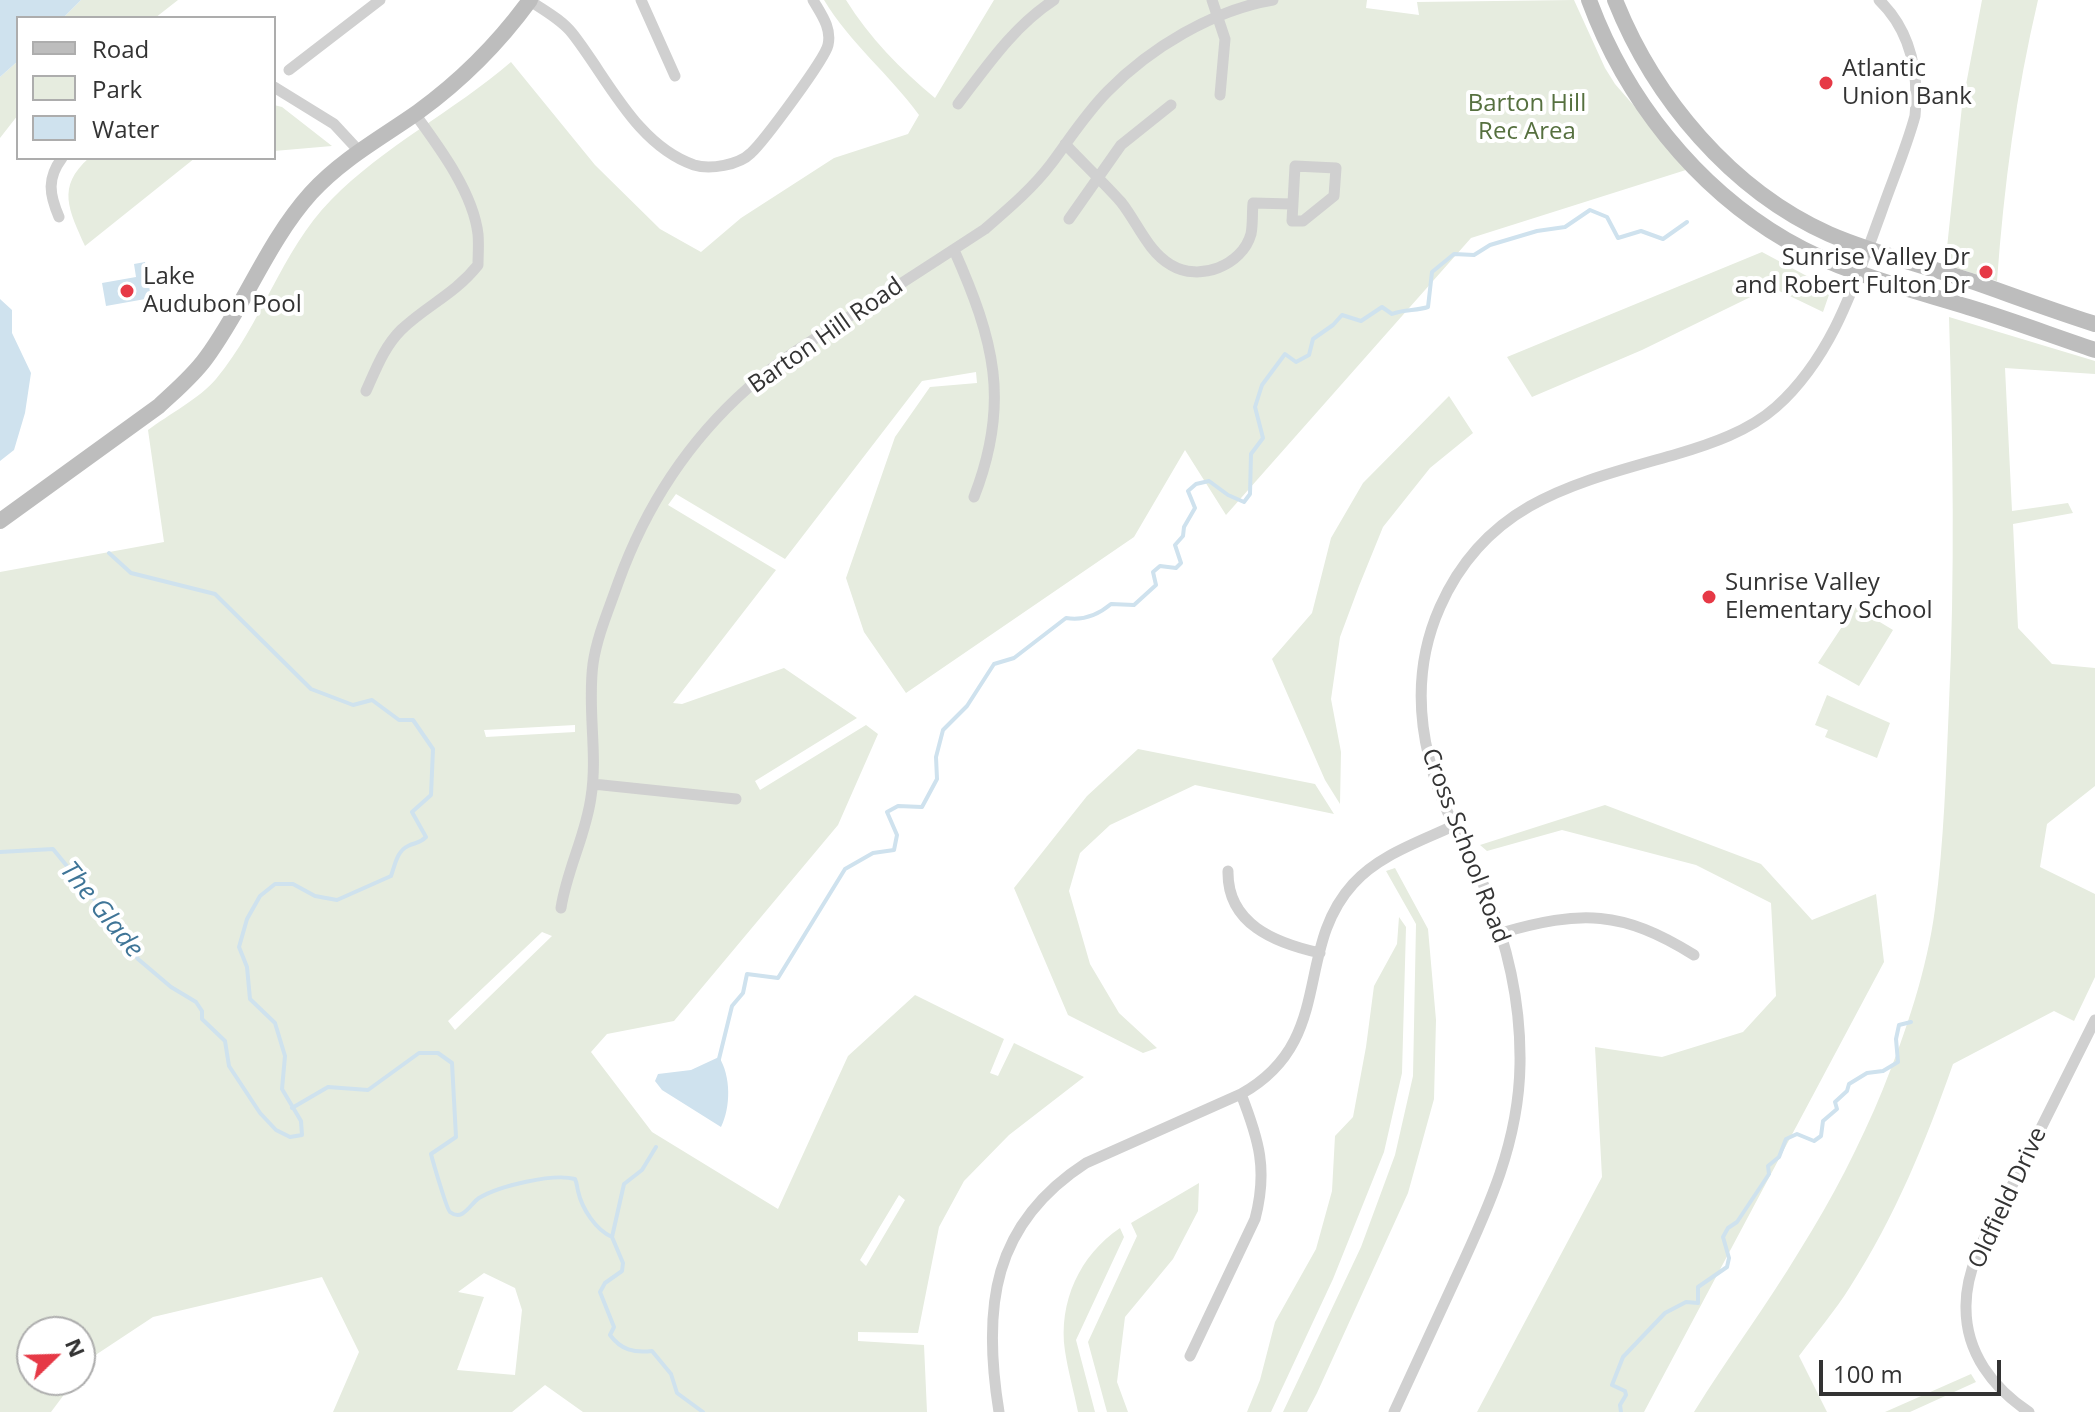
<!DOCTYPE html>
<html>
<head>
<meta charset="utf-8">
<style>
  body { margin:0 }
  #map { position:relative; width:2095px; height:1412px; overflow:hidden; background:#fff; font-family:"Open Sans",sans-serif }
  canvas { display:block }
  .legend { position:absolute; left:16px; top:16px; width:260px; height:144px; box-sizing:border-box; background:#fff; border:2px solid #adadad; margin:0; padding:10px 14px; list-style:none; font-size:24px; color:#333 }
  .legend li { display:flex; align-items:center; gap:16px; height:40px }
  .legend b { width:40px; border:2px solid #adadad }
  .north { position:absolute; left:16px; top:1316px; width:80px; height:80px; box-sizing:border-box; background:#fff; border:2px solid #adadad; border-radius:50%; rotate:67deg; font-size:22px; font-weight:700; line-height:32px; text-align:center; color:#333 }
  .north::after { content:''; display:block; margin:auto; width:28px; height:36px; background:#e63946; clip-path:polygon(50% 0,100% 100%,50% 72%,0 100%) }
  .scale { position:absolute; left:1819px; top:1360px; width:182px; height:36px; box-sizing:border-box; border:4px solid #333; border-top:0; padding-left:10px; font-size:24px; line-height:28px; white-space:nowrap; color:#333; -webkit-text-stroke:6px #fff; paint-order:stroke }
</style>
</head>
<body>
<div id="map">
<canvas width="2095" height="1412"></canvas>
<ul class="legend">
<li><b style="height:10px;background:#bdbdbd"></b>Road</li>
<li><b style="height:22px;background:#e6ecdf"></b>Park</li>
<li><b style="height:22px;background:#cfe2ee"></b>Water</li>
</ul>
<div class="north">N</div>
<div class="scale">100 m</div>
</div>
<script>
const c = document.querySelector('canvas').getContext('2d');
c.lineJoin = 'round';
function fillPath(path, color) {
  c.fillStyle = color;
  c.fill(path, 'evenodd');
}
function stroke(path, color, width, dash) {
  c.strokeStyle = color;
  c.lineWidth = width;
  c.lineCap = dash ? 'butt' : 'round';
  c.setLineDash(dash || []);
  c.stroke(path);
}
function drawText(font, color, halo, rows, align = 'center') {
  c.font = font + ' "Open Sans",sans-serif';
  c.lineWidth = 8;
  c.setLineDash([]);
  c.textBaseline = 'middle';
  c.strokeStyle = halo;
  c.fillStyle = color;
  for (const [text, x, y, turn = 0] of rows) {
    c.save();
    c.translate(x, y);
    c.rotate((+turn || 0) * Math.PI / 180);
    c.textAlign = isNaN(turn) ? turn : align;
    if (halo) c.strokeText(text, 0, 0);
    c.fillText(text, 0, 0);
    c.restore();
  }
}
fillPath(new Path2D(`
  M81,0H178L155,18H63Z
  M824,0H846C869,37 901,70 935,98L994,0H1367L1366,8L1419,15L1417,2L1574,0L1605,68L1615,84L1689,169L1471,238L1226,515L1185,450L1134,537L906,693L864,632L846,578L895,437L930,387L977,383L976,372L922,381L785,559L676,494L668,505L776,570L673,703L682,704L784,668L857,718L755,781L760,790L866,725L878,734L838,825L674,1021L607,1034L591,1052L652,1132L778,1209L848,1056L915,995L1004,1039L990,1073L998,1076L1014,1043L1084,1077L1009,1135L964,1181L939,1227L918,1333L858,1332V1341L924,1345L927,1412H583L545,1385L512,1412H333L359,1352L322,1277L153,1317L91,1358L80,1373V1332H32V1380H75L51,1412H0V572L164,542L148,430C168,415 200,398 216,379C262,324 281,251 331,200C384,146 454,111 511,62L595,165L660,229L701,252L741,218L834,158L908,134L919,115C890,75 850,43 824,0ZM575,725V732L486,737L484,730ZM542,932L552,936L455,1030L448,1021ZM899,1195L905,1200L866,1266L860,1260ZM484,1273L515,1288L522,1310L515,1375L457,1370L484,1297L458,1292Z
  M1982,0H2038C2016,93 2004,186 1997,281L1947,265L1946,257L1962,106Z
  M18,61V115L0,138V77Z
  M274,105L282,107L332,146L274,151Z
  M89,158H195L85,246C69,210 56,187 89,158Z
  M1762,252L1831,289L1823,312L1771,287L1642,350L1532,397L1507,357Z
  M1949,317L2095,361V374L2005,368L2012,511L2068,503L2073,513L2013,524L2018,628L2052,664L2095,668V786L2047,824L2040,867L2095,894V977L2074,1021L2054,1011L1953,1064C1926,1141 1895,1217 1850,1287C1835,1311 1816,1333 1799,1356L1827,1412H1694C1728,1357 1767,1305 1800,1250C1832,1199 1860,1145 1883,1089C1906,1032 1927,970 1935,909C1944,842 1946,772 1949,704C1955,575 1953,446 1949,317Z
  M1449,396L1473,433L1430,468L1383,527L1359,586L1340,637L1331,699L1341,752L1340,804L1325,780L1272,659L1312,613L1331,538L1363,483Z
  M1855,607L1893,630L1859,686L1818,663Z
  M1827,695L1890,723L1877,758L1825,737L1828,730L1815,725Z
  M1138,749L1315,784L1334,814L1195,785L1110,825L1080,853L1069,891L1090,964L1119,1013L1157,1048L1143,1053L1068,1015L1014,888L1087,796Z
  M1605,805L1761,864L1812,920L1876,894L1884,962L1644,1412H1477L1602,1177L1595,1047L1662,1057L1743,1032L1776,996L1771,903L1696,865L1562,830L1487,851L1480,845Z
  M1395,868L1428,929L1436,1020L1434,1099L1408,1193L1317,1393L1307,1412H1283L1361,1247L1395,1155L1413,1076L1416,924L1386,871Z
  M1399,917L1406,927L1402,1073L1384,1152L1333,1279L1271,1412H1247L1260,1380L1275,1322L1316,1249L1332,1191L1335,1136L1353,1117L1366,1047L1374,986L1397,944Z
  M1199,1183L1198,1211L1173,1259L1125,1317L1117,1382L1128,1412H1107L1088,1342L1137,1236L1131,1223Z
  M1120,1228L1124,1237L1076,1340L1095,1412H1078C1074,1392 1068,1371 1065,1351C1058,1302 1080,1255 1120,1228Z
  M1971,1374L1976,1382L1910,1412H1885Z`), '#e6ecdf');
fillPath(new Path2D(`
  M0,0H81L63,18H18V61L0,77Z
  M145,262L151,298L106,306L102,283L136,277L134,264Z
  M0,299L12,310V333L31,373L25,413L14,450L0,461Z
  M719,1057C731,1076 731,1107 721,1127L662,1090L655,1081L658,1074L691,1070Z`), '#cfe2ee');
stroke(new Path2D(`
  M0,852L53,849L98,904L138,959L171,987L196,1002L202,1011V1019L225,1041L229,1066L260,1113L276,1130L290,1137L302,1135L301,1121L282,1089L285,1056L275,1023L250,999L247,967L239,947L247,919L260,896L275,884H293L315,896L337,900L391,876C395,865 397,851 408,846C416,842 419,844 426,837L412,812L431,795L433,749L413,720H399L372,700L353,705L311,689L215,594L131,573L109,553
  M718,1063L732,1006L743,993L747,974L778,978L845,869L873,853L894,850L897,835L887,812L898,806L922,807L937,779L936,757L943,730L967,706L994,664L1014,658L1066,618C1084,621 1098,615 1111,604L1134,605L1156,585L1153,572L1160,566L1176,568L1181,563L1175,545L1183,536L1184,527L1195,508L1188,491L1196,484L1209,481L1228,495L1244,502L1250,494L1251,454L1263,438L1255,407L1262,385L1285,354L1296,362L1309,355L1313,339L1333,325L1342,315L1361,321L1382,307L1392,314C1405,309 1416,311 1428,307L1432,272L1454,254L1474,255L1490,245L1537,231L1565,227L1590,210L1607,217L1618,238L1641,231L1663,239L1687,222
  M292,1108L328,1087L368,1090L419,1053H438L452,1063L456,1137L431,1154C433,1162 447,1210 450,1212C463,1222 470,1204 479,1198C499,1186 553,1173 575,1179C577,1183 577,1187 578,1191C582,1209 596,1230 612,1237L623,1263L622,1271L605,1283L600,1292L614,1327L610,1335C621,1350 634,1353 652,1351L671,1374L677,1393L703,1412
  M612,1237L624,1184L642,1170L656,1147
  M1621,1412L1620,1405L1626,1395L1625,1391L1612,1385L1623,1357L1665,1313L1686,1302L1698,1303V1287L1727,1267L1729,1258L1723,1237L1728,1228L1737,1222L1769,1174L1768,1166L1779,1157L1786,1139L1797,1134L1814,1141L1821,1136L1823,1121L1837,1109L1835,1102L1847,1091L1849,1084L1867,1073L1883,1071L1898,1062L1896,1039L1899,1025L1911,1022`), '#cfe2ee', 4);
stroke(new Path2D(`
  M529,0C543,10 561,19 572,33C607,77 636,145 694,165C710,170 739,165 751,153C764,141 825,59 828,45C832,28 821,14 813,0
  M641,0L675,76
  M1212,0L1225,39L1220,95
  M289,70L380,0
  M274,87L334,124L359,151
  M958,104C987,66 1013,27 1054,0
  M1065,144C1084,164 1103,182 1121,202C1137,222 1148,252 1171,265C1199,282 1242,266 1251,234C1253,224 1252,213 1253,203L1292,204
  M1295,166L1336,168L1334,196L1303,221H1292Z
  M59,217C49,194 47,178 62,158
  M1069,219L1121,145L1171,105
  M954,250C994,340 1011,402 974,497
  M366,391C376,369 384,347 401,330C427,305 454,295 478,265C478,255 479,244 478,234C473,192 439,147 415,114
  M593,784L736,799
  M1228,871C1227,924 1275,943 1320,953
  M561,908C567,869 586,835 591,797C598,753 587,708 593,664C597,636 609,609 618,583C645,508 688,441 748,388C778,361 813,340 847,318C893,289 939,259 985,229C1008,209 1032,189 1051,164C1069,140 1086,113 1108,91C1150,48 1213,10 1273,0
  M1501,933C1581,910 1622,910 1694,955
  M1190,1356L1255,1219C1268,1170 1259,1140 1241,1094
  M999,1412C982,1307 992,1224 1086,1163L1241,1094C1336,1041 1293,950 1353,884C1379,855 1419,842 1453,826
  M1394,1412C1414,1369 1434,1326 1454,1282C1487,1211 1519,1144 1520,1064C1521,1001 1507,944 1484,886C1475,864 1461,844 1452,822C1420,753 1408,679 1440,607C1487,501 1576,483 1677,454C1711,444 1749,431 1776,407C1833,356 1855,283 1881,213C1892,181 1906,149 1915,116C1919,73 1911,31 1879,0
  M2029,1412C1993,1388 1966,1353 1966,1308C1965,1262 1996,1217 2016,1178C2042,1125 2069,1073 2095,1020`), '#d0d0d0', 11);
stroke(new Path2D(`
  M1589,0C1625,98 1695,187 1786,240C1843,273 1906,288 1968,307C2011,320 2053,336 2095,350
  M1615,0C1654,98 1731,190 1829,234C1875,254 1926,266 1974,282C2014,296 2054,311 2095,324
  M0,521L159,406C175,391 193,376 206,358C245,305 267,242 311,193C342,159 381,138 418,112C462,80 498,44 530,0`), '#bdbdbd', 16);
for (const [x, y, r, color] of [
  [1826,83,8,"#e63946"],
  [1986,272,8,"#e63946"],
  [127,291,8,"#e63946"],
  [1709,597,8,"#e63946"]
]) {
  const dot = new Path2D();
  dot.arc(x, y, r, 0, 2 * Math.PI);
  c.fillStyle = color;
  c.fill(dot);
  stroke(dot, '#fff', 3);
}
drawText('24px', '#333', '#fff', [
  ["Atlantic",1842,69],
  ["Union Bank",1842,97],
  ["Sunrise Valley Dr",1970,258,"right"],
  ["and Robert Fulton Dr",1970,286,"right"],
  ["Lake",143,277],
  ["Audubon Pool",143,305],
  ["Sunrise Valley",1725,583],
  ["Elementary School",1725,611]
], 'left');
drawText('24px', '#56703f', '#fff', [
  ["Barton Hill",1527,104],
  ["Rec Area",1527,132]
]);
drawText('24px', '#333', '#fff', [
  ["Barton Hill Road",826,336,-35],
  ["Cross School Road",1465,846,69],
  ["Oldfield Drive",2008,1198,-65]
]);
drawText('italic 26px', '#3f7597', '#fff', [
  ["The Glade",101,910,51]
]);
</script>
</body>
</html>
